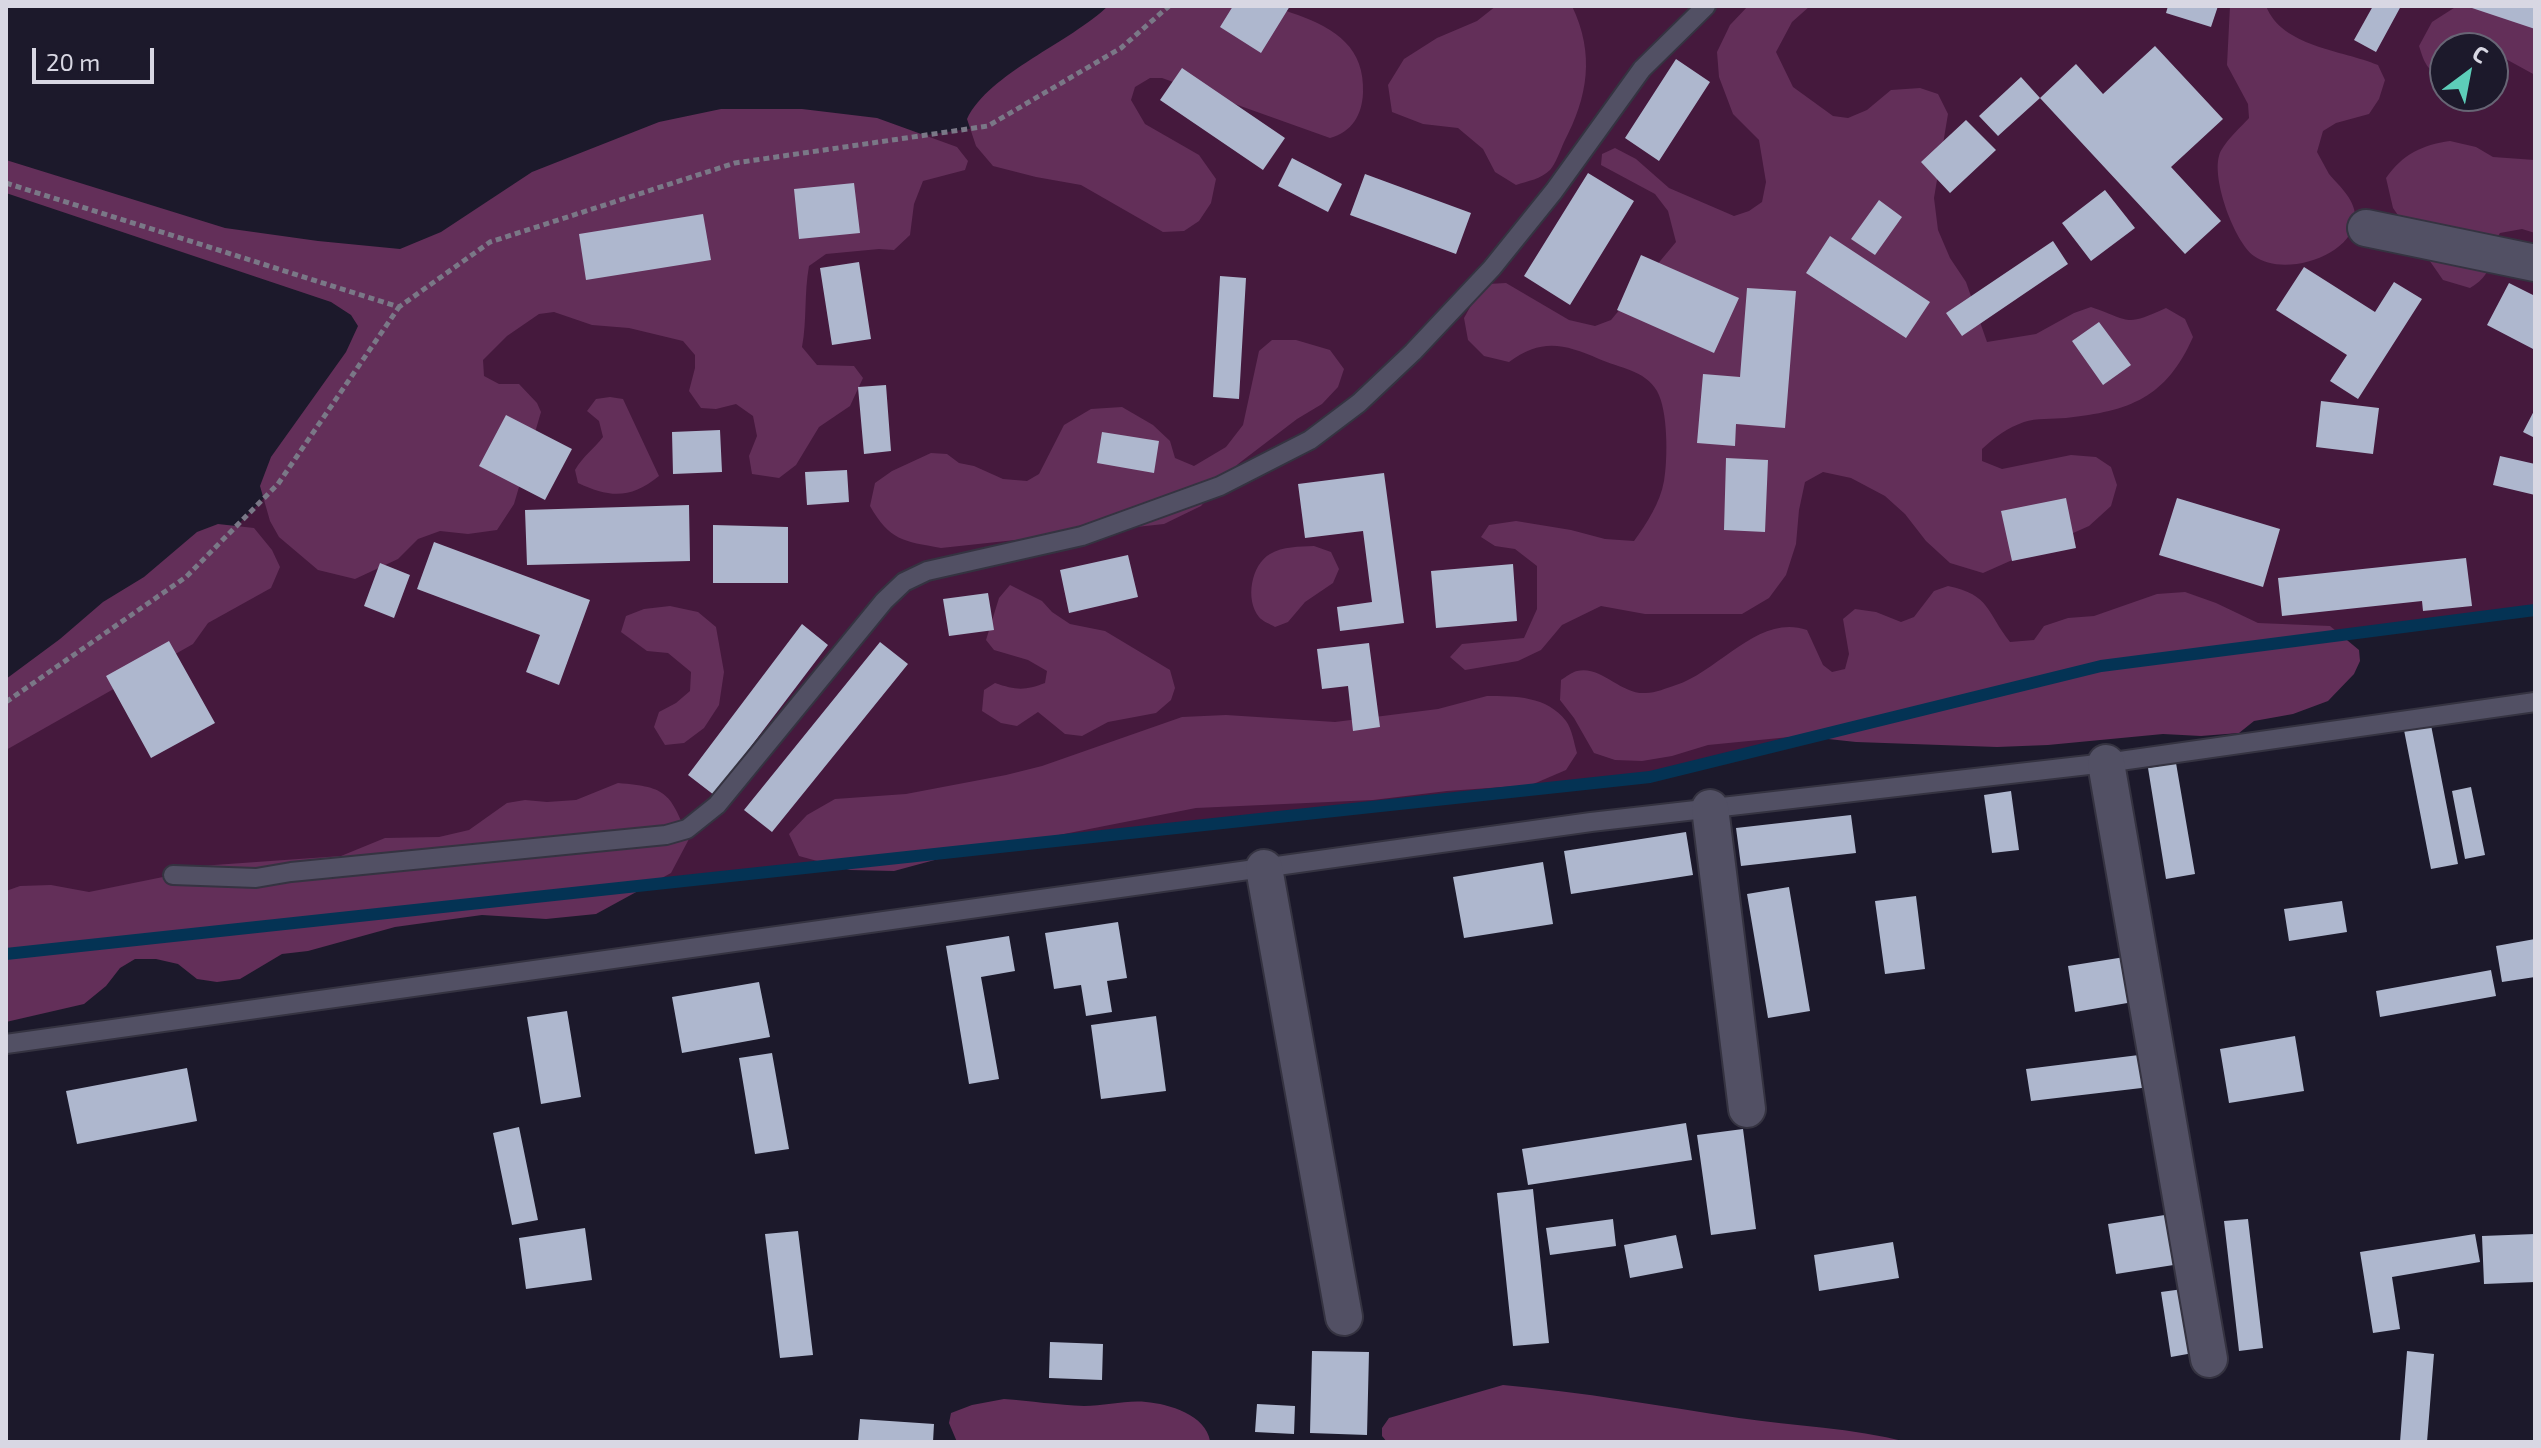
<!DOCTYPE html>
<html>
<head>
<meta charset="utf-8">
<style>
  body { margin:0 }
  #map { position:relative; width:2541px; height:1448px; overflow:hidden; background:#1c192b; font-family:"Exo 2",sans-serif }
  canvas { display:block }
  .frame { position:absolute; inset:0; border:8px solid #d8d7e3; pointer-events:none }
  .north { position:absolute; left:2429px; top:32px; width:80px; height:80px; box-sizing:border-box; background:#1c192b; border:2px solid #676575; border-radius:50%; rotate:32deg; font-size:22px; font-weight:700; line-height:32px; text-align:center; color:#d8d7e3 }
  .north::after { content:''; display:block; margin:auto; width:28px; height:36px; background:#5dceb9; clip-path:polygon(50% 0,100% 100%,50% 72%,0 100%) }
  .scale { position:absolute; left:32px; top:48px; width:122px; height:36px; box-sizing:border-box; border:4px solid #d8d7e3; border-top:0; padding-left:10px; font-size:24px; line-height:28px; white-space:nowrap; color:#d8d7e3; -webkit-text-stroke:6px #1c192b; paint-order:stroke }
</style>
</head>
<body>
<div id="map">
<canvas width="2541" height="1448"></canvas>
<div class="frame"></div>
<div class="north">С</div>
<div class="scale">20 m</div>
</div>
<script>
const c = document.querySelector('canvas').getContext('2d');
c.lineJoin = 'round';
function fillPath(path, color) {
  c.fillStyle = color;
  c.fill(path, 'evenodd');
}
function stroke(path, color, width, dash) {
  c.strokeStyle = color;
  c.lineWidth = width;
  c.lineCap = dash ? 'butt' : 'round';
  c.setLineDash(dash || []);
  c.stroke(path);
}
fillPath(new Path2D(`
  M1169,6H2535V610L2101,666L1650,777L6,954V702L186,577L278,484L735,163L988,126ZM2445,48H2493V96H2445Z`), '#45193d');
fillPath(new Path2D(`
  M1108,6C1159,6 1218,2 1269,6C1278,7 1288,12 1298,15C1336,29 1365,48 1363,93C1362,115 1352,132 1330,138L1162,78H1150L1135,87L1131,100L1145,124L1199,155L1216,179L1211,203L1199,221L1184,231L1163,232L1081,185L1036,177L993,166L976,146L967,119C989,73 1071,42 1108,6Z
  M1496,6H1572C1595,54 1588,97 1564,142C1560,151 1556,163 1550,170C1541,179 1528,181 1516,185L1495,172L1483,149L1458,128L1423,124L1392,112L1388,85L1404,59L1437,38L1477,21Z
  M1748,6H1810L1792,22L1776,52L1793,87L1833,116L1848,118L1867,110L1891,90L1920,88L1938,94L1948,114L1934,198L1938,230L1950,258L1966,282L1987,342L2036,334L2074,313L2091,307C2132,321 2124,327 2166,308L2185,319L2193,337C2166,398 2130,411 2066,418C2053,419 2036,418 2024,422C2007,428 1995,437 1982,449V461L2002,469L2071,455L2096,457L2111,467L2117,485L2111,506L2089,526L1983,573L1950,563L1926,541L1905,514L1885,496L1851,478L1823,472L1805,482L1799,510L1796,544L1786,575L1769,598L1742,614H1645L1601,606L1562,625L1541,650L1518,661L1465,670L1450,657L1462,644L1524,638L1537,609V566L1515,549L1495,546L1481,537L1489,525L1516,521L1571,530L1605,539L1634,541C1647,523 1660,503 1664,481C1668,459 1668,410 1657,391C1645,370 1619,368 1599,359C1564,344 1542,338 1509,362L1484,356L1468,340L1464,318L1474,300L1488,284L1506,283L1569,320L1595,326L1611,320L1676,242L1668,211L1655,194L1601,165L1602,154L1615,148L1636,159L1669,188L1734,216L1749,211L1762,202L1766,182L1759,140L1733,114L1719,77L1717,52L1730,25Z
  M2230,6H2266C2282,47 2342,50 2378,65L2385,80L2379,99L2369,114L2336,123L2323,131L2317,152C2321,159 2325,167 2329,174C2340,187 2357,201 2355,220C2350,258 2282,277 2254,256C2234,241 2212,180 2219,156C2222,144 2240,128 2249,118L2248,104L2227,65Z
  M2457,6H2535V75L2493,52V48H2445V74C2427,74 2424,61 2419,46L2432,22Z
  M721,109H802L877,118L957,147L968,161L965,170L923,181L914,204L910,235L894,250L879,249L826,254L809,266C804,293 807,320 802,347L817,365L854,366L863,378L850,406L819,427L796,465L779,478L752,474L749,456L757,436L753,416L736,404L716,409L701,408L689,391L695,368V355L683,341L629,328L592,325L554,312L539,314L507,336L483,360L484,376L499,384H519L537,403L541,412L514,504L497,530L468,534L440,531L418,539L398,559L355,579L318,570L279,537L270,521L260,486L271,457L346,352L358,326L351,315L331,302L6,193V160L225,228L318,241L400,249L441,232L532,172L659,122Z
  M2450,141L2476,147L2493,157L2535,160V233L2522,229L2500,233C2484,256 2500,270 2470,288L2443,280L2393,208L2386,178C2403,154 2422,145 2450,141Z
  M1272,340H1296L1330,350L1344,369L1338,387L1322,404L1297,419L1238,464L1201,506L1164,524L941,548C903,541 890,541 870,506L875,483L892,471L931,453L947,454L959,463L974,466L1003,479L1027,481L1039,474L1064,425L1091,409L1122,407L1153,425L1170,441L1175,458L1194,466L1226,447L1243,425L1259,351Z
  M610,397L623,399L659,476C631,499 610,498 578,483L575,470C583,456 594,449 603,437L599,421L587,411L596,399Z
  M218,524L254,528L272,550L280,567L271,588L208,623L193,644L6,750V679L60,639L103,602L144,577L197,532Z
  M1314,546L1331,552L1339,569L1333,583L1305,602L1288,622L1275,627C1270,624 1262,621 1259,617C1245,600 1251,565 1270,554C1283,546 1299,547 1314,546Z
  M1010,585L1042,601L1052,612L1070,624L1105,631L1170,670L1175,688L1171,700L1156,713L1108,722L1082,736L1065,734L1038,712L1017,726L1001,723L982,711L984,690L995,683C1015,690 1025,691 1045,683L1047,671L1028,660L994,650L986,640L999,598Z
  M1948,586C1991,595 1986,612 2010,642L2034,640L2044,626L2068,618L2094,616L2157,594L2185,592L2216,603L2258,623L2330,626L2359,650L2360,661L2354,674L2328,701L2293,714L2254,721L2239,733L2201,736L2163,734L2048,745L1997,747L1856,742L1800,736L1708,745L1672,756L1642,761L1615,760L1594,753L1574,718L1560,700L1561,680C1566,677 1572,672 1577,671C1601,665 1621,695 1646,693C1655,693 1667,688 1676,685C1719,671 1759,613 1807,630L1823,665L1832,672L1845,669L1849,654L1843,619L1855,609L1876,612L1901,622L1914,617L1934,591Z
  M670,606L698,612L716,627L724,672L719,705L704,728L684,743L665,745L654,727L659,712L676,703L690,691L691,672L668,653L647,651L621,632L626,616L644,609Z
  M1487,696C1515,696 1547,696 1566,721C1572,729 1574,743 1577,753L1566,770L1531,785L1447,791L1373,800L1196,808L942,858L894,871L850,870L799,856L789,834L807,815L835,799L906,794L1006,775L1042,766L1182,717L1226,715L1335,722L1438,709Z
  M618,783C669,787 670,794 689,839L671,873L596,914L546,919L482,915L395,927L308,951L282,954L240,979L217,982L197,979L178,964L156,959H135L120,968L106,986L84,1004L6,1022V891L20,886L51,885L89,892L163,877L200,866L341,856L385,838L439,837L469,830L507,803L525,800L547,802L576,800Z
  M1503,1385C1583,1392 1660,1406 1739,1418C1795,1426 1852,1428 1907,1442H1387L1382,1436V1428L1389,1418Z
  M1004,1399C1030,1401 1058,1405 1084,1406C1105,1406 1126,1400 1146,1402C1169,1404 1206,1415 1210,1441L957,1442L949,1423L951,1413L972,1405Z`), '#632f59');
stroke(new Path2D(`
  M6,954L1650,777L2101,666L2535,610`), '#043354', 12);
fillPath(new Path2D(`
  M1233,6H1290L1261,53L1220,27Z
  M2168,6H2218L2211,27L2166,13Z
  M2373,6H2401L2376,52L2354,40Z
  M2469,6H2535V29L2469,7Z
  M2155,46L2223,119L2171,167L2221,221L2185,254L2040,98L2076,64L2103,94Z
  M1676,59L1710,82L1659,161L1625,138Z
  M1182,68L1285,138L1263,170L1160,100Z
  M2021,77L2040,98L1998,136L1979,116Z
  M1966,120L1996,150L1950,193L1921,162Z
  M1292,158L1342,184L1328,212L1278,186Z
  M1588,173L1634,201L1570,305L1524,276Z
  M1365,174L1471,213L1456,254L1350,215Z
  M854,183L860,233L799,239L794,189Z
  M2105,190L2135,228L2091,261L2062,223Z
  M1879,200L1902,217L1875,255L1851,239Z
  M703,214L711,260L586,280L579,234Z
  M1830,236L1930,302L1906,338L1806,273Z
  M2053,241L2068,264L1962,336L1946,313Z
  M1641,255L1739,298L1714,353L1617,310Z
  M859,262L871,339L832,345L820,268Z
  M2304,267L2375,312L2394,282L2422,299L2358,399L2330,381L2347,355L2276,310Z
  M1220,276L1246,278L1239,399L1213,397Z
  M2509,283L2535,296V350L2487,325Z
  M1747,288L1796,291L1785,428L1736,424L1735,446L1697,443L1703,374L1740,377Z
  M2099,322L2131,365L2103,385L2072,341Z
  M886,385L891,451L864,454L858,387Z
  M2321,401L2379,408L2373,454L2316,447Z
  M2535,409V438L2523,432Z
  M506,415L572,449L545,500L479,466Z
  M720,430L722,472L673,474L672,432Z
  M1102,432L1159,441L1154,473L1097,463Z
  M2500,456L2535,464V495L2493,485Z
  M1726,458L1768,460L1765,532L1724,530Z
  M847,470L849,502L807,505L805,472Z
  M1384,473L1404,623L1340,631L1337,607L1372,602L1363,531L1305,538L1298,484Z
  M2066,498L2076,548L2012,561L2001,511Z
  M2177,498L2280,529L2263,587L2159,555Z
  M689,505L690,561L527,565L525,510Z
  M713,525L788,527V583H713Z
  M434,542L590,600L559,685L526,672L540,635L417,589Z
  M1128,555L1138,597L1069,613L1060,570Z
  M2466,558L2472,606L2423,611L2422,601L2282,616L2278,578Z
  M380,563L410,575L394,618L364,606Z
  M1513,564L1517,621L1436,628L1431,571Z
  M988,593L994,630L949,636L943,599Z
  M802,624L828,645L714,795L688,775Z
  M169,641L215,723L151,758L106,676Z
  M880,642L908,664L772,832L744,810Z
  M1369,643L1380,727L1353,731L1348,686L1322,689L1317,649Z
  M2431,725L2458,864L2431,869L2404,730Z
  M2176,763L2195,874L2166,879L2148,768Z
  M2471,787L2485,855L2465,859L2452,791Z
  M2011,791L2019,850L1992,853L1984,795Z
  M1851,815L1856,853L1741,866L1736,828Z
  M1686,832L1693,875L1571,894L1564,851Z
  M1543,862L1553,924L1464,938L1453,877Z
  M1789,887L1810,1011L1768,1018L1747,894Z
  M1916,896L1925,969L1885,974L1875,901Z
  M2342,901L2347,932L2289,941L2284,909Z
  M1118,922L1127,978L1107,981L1112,1012L1086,1016L1081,985L1054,989L1045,933Z
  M1009,936L1015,971L981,977L999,1079L969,1084L946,946Z
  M2535,939V977L2502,982L2496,946Z
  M2131,956L2139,1001L2075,1012L2068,966Z
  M2491,970L2496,996L2380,1017L2376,991Z
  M759,982L770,1037L682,1053L672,997Z
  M567,1011L581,1097L541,1104L527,1017Z
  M1156,1016L1166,1091L1101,1099L1091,1025Z
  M2295,1036L2304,1091L2229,1103L2220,1049Z
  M772,1053L789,1149L755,1154L739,1058Z
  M2147,1054L2150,1087L2031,1101L2026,1069Z
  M187,1068L197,1121L77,1144L66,1091Z
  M1686,1123L1692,1160L1528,1185L1522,1149Z
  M519,1127L538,1220L512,1225L493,1133Z
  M1743,1129L1756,1229L1711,1235L1697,1135Z
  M1533,1189L1549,1343L1513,1346L1497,1193Z
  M2171,1214L2180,1264L2116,1274L2108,1224Z
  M1613,1219L1616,1246L1550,1255L1546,1228Z
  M2248,1219L2263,1348L2239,1351L2224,1221Z
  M585,1228L592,1280L526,1289L519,1238Z
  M798,1231L813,1355L780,1358L765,1234Z
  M2475,1234L2480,1262L2392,1277L2400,1329L2373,1333L2360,1252Z
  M2535,1234V1282L2484,1284L2482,1236Z
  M1676,1235L1683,1268L1630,1278L1624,1245Z
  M1893,1242L1899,1278L1819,1291L1814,1255Z
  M2183,1289L2193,1353L2171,1357L2161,1292Z
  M1050,1342L1103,1344L1102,1380L1049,1378Z
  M1312,1351L1369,1352L1367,1435L1310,1433Z
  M2407,1351L2434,1354L2427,1442H2400Z
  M1257,1404L1295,1406L1294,1434L1255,1432Z
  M860,1419L934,1424L933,1442H858Z`), '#aeb7ce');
const service = new Path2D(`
  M173,875L256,878L291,872L666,835L687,829L717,805L884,601L904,582L927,571L1082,536L1220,486L1310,440L1359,403L1413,352L1492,268L1554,191L1642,69L1706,6
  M6,1044L1591,822L2106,763L2535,702`);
const minor = new Path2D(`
  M2366,228L2535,263
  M2106,763L2209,1359
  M1710,808L1747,1109
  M1264,868L1344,1317`);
stroke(service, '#353341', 22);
stroke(minor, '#353341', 40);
stroke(new Path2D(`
  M6,183L399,307L490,242L735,163L988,126L1121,48L1169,6
  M6,702L186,577L278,484L399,307`), '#7a7887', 5, [6, 4]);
stroke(service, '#525064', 18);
stroke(minor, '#525064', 36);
</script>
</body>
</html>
